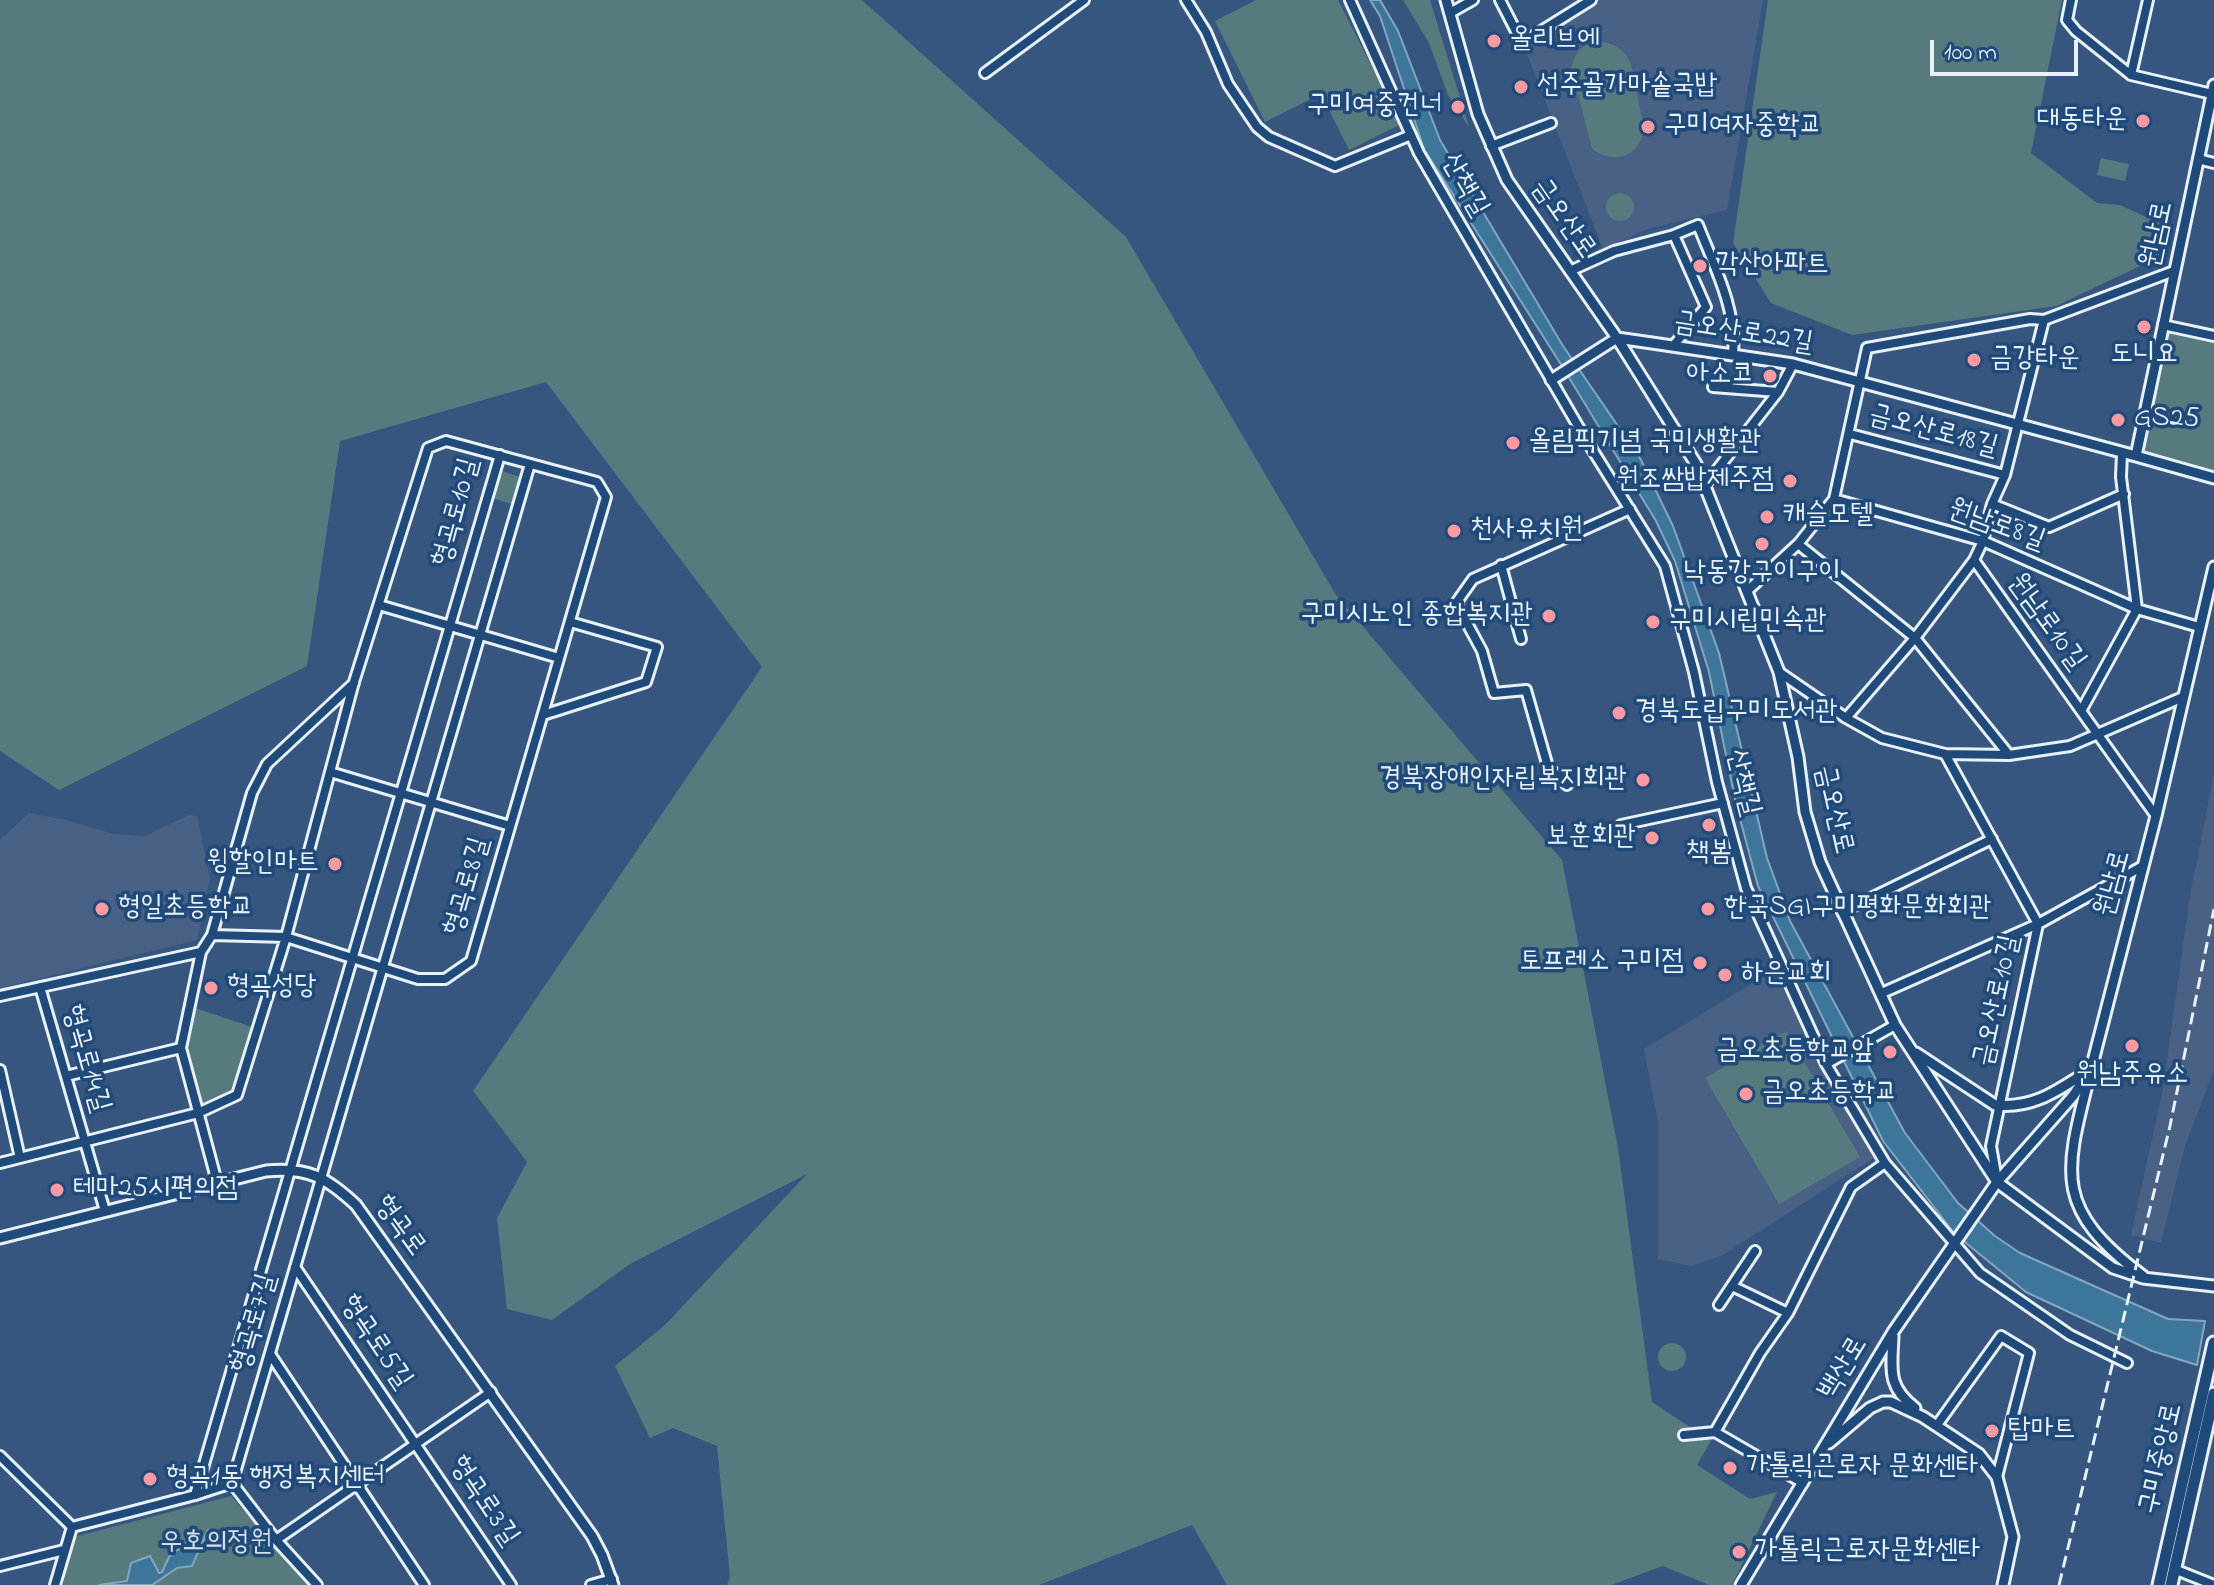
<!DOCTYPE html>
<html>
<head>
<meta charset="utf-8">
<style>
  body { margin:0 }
  #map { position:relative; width:2214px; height:1585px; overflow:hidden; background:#36567f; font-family:"Indie Flower",sans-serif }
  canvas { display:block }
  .scale { position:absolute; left:1930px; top:40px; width:148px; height:36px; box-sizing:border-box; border:4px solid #e8f1f8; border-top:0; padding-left:10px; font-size:24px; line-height:28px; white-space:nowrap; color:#e8f1f8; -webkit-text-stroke:6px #1f4a7a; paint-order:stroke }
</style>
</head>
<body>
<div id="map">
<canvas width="2214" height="1585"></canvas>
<div class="scale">100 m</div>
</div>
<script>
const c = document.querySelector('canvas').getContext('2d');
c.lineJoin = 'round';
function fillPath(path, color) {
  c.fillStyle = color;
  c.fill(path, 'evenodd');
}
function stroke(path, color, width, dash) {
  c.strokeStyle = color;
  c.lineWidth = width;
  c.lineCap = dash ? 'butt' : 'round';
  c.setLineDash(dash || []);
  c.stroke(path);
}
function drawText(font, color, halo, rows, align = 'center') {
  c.font = font + ' "Indie Flower","Poor Story",sans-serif';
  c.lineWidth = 7;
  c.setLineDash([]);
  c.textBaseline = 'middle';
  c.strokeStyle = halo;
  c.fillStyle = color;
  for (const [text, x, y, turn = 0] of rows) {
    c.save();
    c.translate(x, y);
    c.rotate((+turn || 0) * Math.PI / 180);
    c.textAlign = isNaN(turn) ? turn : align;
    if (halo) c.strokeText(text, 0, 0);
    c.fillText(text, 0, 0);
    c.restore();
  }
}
fillPath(new Path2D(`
  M1591,0H1763L1727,210L1650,228L1603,249L1523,44Z
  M2214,774V1070L2185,1146L2161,1243L2131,1235L2163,1089L2190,895Z
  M29,813L66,820L114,834L145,836L189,815L197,816L210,879L197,940L0,988V840Z
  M1777,968L1824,1066L1877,1156L1721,1256L1692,1266L1658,1259V1122L1644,1049Z`), '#496185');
fillPath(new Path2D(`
  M0,0H862L1126,237L1336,595L1562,860L1618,1148L1652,1402L1711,1441L1697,1465L1750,1499L1777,1492L1732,1585H1709L1663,1566L1611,1585H1227L1192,1525L1039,1585H727L730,1577L717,1446L673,1428L650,1438L615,1366L665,1325L807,1174L630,1264L552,1320L507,1309L497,1218L527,1162L473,1091L762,667L546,382L340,441L307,666L59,790L0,751Z
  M1256,0H1338L1401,124L1349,150L1321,94L1265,122L1215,21Z
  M1403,0H1430L1469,127L1448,95L1429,43Z
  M1768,0H2062L2031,153L2097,203L2120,205L2171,228L2163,255L2056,306L1852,335L1771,303L1733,243Z
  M1594,41C1607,41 1621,46 1628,58C1635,70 1640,113 1644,129C1639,158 1615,165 1592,149L1571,67C1576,53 1580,46 1594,41Z
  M2101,158L2129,164L2125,181L2097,175Z
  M1606 207a14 14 0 1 1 28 0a14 14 0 1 1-28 0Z
  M2163,325L2214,336V478L2136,456Z
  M499,470L523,478L517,506L490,497Z
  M195,1008L252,1027L235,1093L198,1106L185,1048Z
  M1786,1031L1860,1157L1779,1204L1705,1078Z
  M1658 1357a14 14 0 1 1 28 0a14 14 0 1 1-28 0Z
  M231,1496L309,1585H63L73,1535L74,1537Z`), '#577a7f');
const water = new Path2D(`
  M1370,0H1380L1398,31L1440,140L1563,346L1640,458L1673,526L1719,653L1767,858L1790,921L1905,1133L1958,1203L1995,1236L2020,1253L2168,1319L2205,1321L2197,1365L2152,1351L2026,1292L1955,1234L1883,1141L1758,886L1736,804L1709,672L1675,561L1656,521L1562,366L1424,149L1380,16Z
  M208,1530L192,1566L177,1568L152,1585H99L127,1581L131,1563L150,1556L159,1573L162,1572L169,1557L189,1541L195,1545L204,1540Z`);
fillPath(water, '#3e759a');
stroke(water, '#82a7c0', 2);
const minor = new Path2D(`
  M1186,0L1206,32L1228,84L1257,127L1269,137L1335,166L1411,135
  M1350,0L1419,153L1585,438L1665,566L1694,672L1717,782L1746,888L1826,1064L1885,1163L1980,1273L2070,1335L2127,1363
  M1500,0L1522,43L1591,0
  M2071,0L2067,20L2076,31L2131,75L2212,94
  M1450,13L1473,0
  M985,73L1084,0
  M2131,75L2148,0
  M1491,146L1551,123
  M2198,159L2214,163
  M1570,271L1614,251L1674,235L1698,225C1714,266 1737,309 1733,354
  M2163,325L2214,336
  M1673,346L1706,307L1674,235
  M1713,387L1778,392
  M1850,434L2005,475
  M2122,453L2121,477L2137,609L2081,711L2156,816
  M1705,485L1778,392L1793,364
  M1834,499L1983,541L2137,609L2199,627
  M1992,504L2049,527L2124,494
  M1798,544L1915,638L2009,755
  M1974,560L2081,711
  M1501,565L1521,639
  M1747,591L1798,544L1834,499L1867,348L2030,319L2044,320L2174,271
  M379,605L559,658
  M1779,672L1846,718L1882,738L1945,754L2009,755L2070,746L2183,697
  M543,715L646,682L657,647L570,622
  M1846,718L1915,638L1974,560L1983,541L1992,504L2005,475L2044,320
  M1945,754L2038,924L1991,1146L1997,1180
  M330,772L510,826
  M1567,785L1548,767L1526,690L1494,693L1482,651L1456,603L1473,579L1630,509
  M1621,825L1723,803
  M1842,912L1992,839
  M40,987L105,1211
  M1882,993L2038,924L2143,866
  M0,996L201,952
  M1826,1064L1895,1025
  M0,1070L20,1158
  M66,1076L181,1048
  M0,1163L198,1113L237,1095L286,937L354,682L428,448L446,441L597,482L606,497L471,961L445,979H418L286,937L212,935
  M217,1182L181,1048L201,952L212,935L252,793L267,764L354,683
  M295,1267L511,1585
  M1732,1286L1788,1313
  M1719,1305L1755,1251
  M270,1354L424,1585
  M1937,1425L2001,1336L2029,1353L1997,1477
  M1715,1432L1760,1353L1788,1313L1851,1187L1885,1163
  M1684,1435L1715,1432L1803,1483
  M0,1456L72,1527
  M232,1483L530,464
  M232,1483L276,1540L317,1585
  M195,1495L500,455
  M276,1540L491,1392
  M0,1566L64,1550
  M2174,1569L2214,1585
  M55,1585L72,1527L195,1495L232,1483
  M591,1585L612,1579`);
const tertiary = new Path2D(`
  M1446,0L1478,114L1507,180L1617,338L1696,464L1779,672L1798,757L1805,812L1820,862L1895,1025L1997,1182L2113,1268L2143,1278L2214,1286
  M2214,85L2136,456L2214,478
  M1551,380L1617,338L1652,343L1793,364L2136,456
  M1916,1053L1995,1105C2033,1109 2057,1091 2088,1071
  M2089,1077C2064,1175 2054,1209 2143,1276
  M0,1238L266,1171C308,1167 326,1177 356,1205L592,1536L602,1555L613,1585
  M1893,1336C1892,1368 1886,1386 1915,1408
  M1829,1443L1870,1408L1883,1402H1891L1923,1417L1979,1454L1997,1477L2013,1537L2003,1585
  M1741,1585L1893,1332L1997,1182L2073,1096L2091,1069L2156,816L2214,567`);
const secondary = new Path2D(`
  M2159,1585L2214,1343
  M2171,1585L2214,1394`);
stroke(minor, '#e8f1f8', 14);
stroke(tertiary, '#e8f1f8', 15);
stroke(secondary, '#e8f1f8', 17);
stroke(minor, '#1f4a7a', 8);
stroke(tertiary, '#1f4a7a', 9);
stroke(secondary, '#1f4a7a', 11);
stroke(new Path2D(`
  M2059,1585L2170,1126L2214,909`), '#e8f1f8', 3, [12, 6]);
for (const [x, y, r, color] of [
  [1494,41,8,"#ff9aa2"],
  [1521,87,8,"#ff9aa2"],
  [1458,107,8,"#ff9aa2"],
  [2143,121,8,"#ff9aa2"],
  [1648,127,8,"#ff9aa2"],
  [1700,266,8,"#ff9aa2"],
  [2144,327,8,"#ff9aa2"],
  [1974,360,8,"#ff9aa2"],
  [1770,376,8,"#ff9aa2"],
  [2118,420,8,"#ff9aa2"],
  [1513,443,8,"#ff9aa2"],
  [1790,481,8,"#ff9aa2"],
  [1767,517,8,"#ff9aa2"],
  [1454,531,8,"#ff9aa2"],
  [1762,544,8,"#ff9aa2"],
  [1549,616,8,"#ff9aa2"],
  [1653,622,8,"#ff9aa2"],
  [1619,713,8,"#ff9aa2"],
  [1643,780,8,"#ff9aa2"],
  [1709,825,8,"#ff9aa2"],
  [1652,838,8,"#ff9aa2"],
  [335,864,8,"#ff9aa2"],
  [102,909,8,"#ff9aa2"],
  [1708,909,8,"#ff9aa2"],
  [1700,963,8,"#ff9aa2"],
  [1725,975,8,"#ff9aa2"],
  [211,988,8,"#ff9aa2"],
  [2132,1046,8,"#ff9aa2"],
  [1890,1052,8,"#ff9aa2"],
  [1746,1094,8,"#ff9aa2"],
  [57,1190,8,"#ff9aa2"],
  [1992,1431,8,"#ff9aa2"],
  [1730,1468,8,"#ff9aa2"],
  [150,1479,8,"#ff9aa2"],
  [1739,1552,8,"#ff9aa2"]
]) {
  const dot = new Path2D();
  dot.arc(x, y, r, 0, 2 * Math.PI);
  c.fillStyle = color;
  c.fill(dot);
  stroke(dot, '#1f4a7a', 3);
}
drawText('28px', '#e8f1f8', '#1f4a7a', [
  ["올리브에",1510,41],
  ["선주골가마솥국밥",1537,87],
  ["구미여중건너",1442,107,"right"],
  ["대동타운",2127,121,"right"],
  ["구미여자중학교",1664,127],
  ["각산아파트",1716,266],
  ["도니요",2144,356,"center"],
  ["금강타운",1990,360],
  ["아소코",1754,376,"right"],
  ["GS25",2134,420],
  ["올림픽기념 국민생활관",1529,443],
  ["원조쌈밥제주점",1774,481,"right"],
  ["캐슬모텔",1783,517],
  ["천사유치원",1470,531],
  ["낙동강구이구이",1762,574,"center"],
  ["구미시노인 종합복지관",1533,616,"right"],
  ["구미시립민속관",1669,622],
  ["경북도립구미도서관",1635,713],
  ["경북장애인자립복지회관",1627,780,"right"],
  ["보훈회관",1636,838,"right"],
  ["책봄",1709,854,"center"],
  ["윙할인마트",319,864,"right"],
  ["형일초등학교",118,909],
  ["한국SGI구미평화문화회관",1724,909],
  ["토프레소 구미점",1684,963,"right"],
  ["하은교회",1741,975],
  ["형곡성당",227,988],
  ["금오초등학교앞",1874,1052,"right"],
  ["원남주유소",2132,1076,"center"],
  ["금오초등학교",1762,1094],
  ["테마25시편의점",73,1190],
  ["탑마트",2008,1431],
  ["가톨릭근로자 문화센타",1746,1468],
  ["형곡1동 행정복지센터",166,1479],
  ["가톨릭근로자문화센타",1755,1552]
], 'left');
drawText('28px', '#e8f1f8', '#1f4a7a', [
  ["산책길",1463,186,60],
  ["금오산로",1562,220,55],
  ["원남로",2159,235,-78],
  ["금오산로22길",1743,335,9],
  ["금오산로18길",1933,433,15],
  ["형곡로10길",458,513,-75],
  ["원남로8길",1996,527,20],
  ["원남로10길",2045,623,54],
  ["산책길",1741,783,76],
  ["금오산로",1832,810,77],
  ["원남로",2115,884,-75],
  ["형곡로8길",469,887,-74],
  ["금오산로10길",1999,1001,-78],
  ["형곡로14길",84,1059,74],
  ["형곡로",398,1227,54],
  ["형곡로7길",256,1324,-74],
  ["형곡로5길",374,1343,56],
  ["백산로",1845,1369,-59],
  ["구미중앙로",2163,1459,-77],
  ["형곡로3길",482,1502,56]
]);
drawText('28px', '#d2dfe6', '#1f4a7a', [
  ["우호의정원",216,1544]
]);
</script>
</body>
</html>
